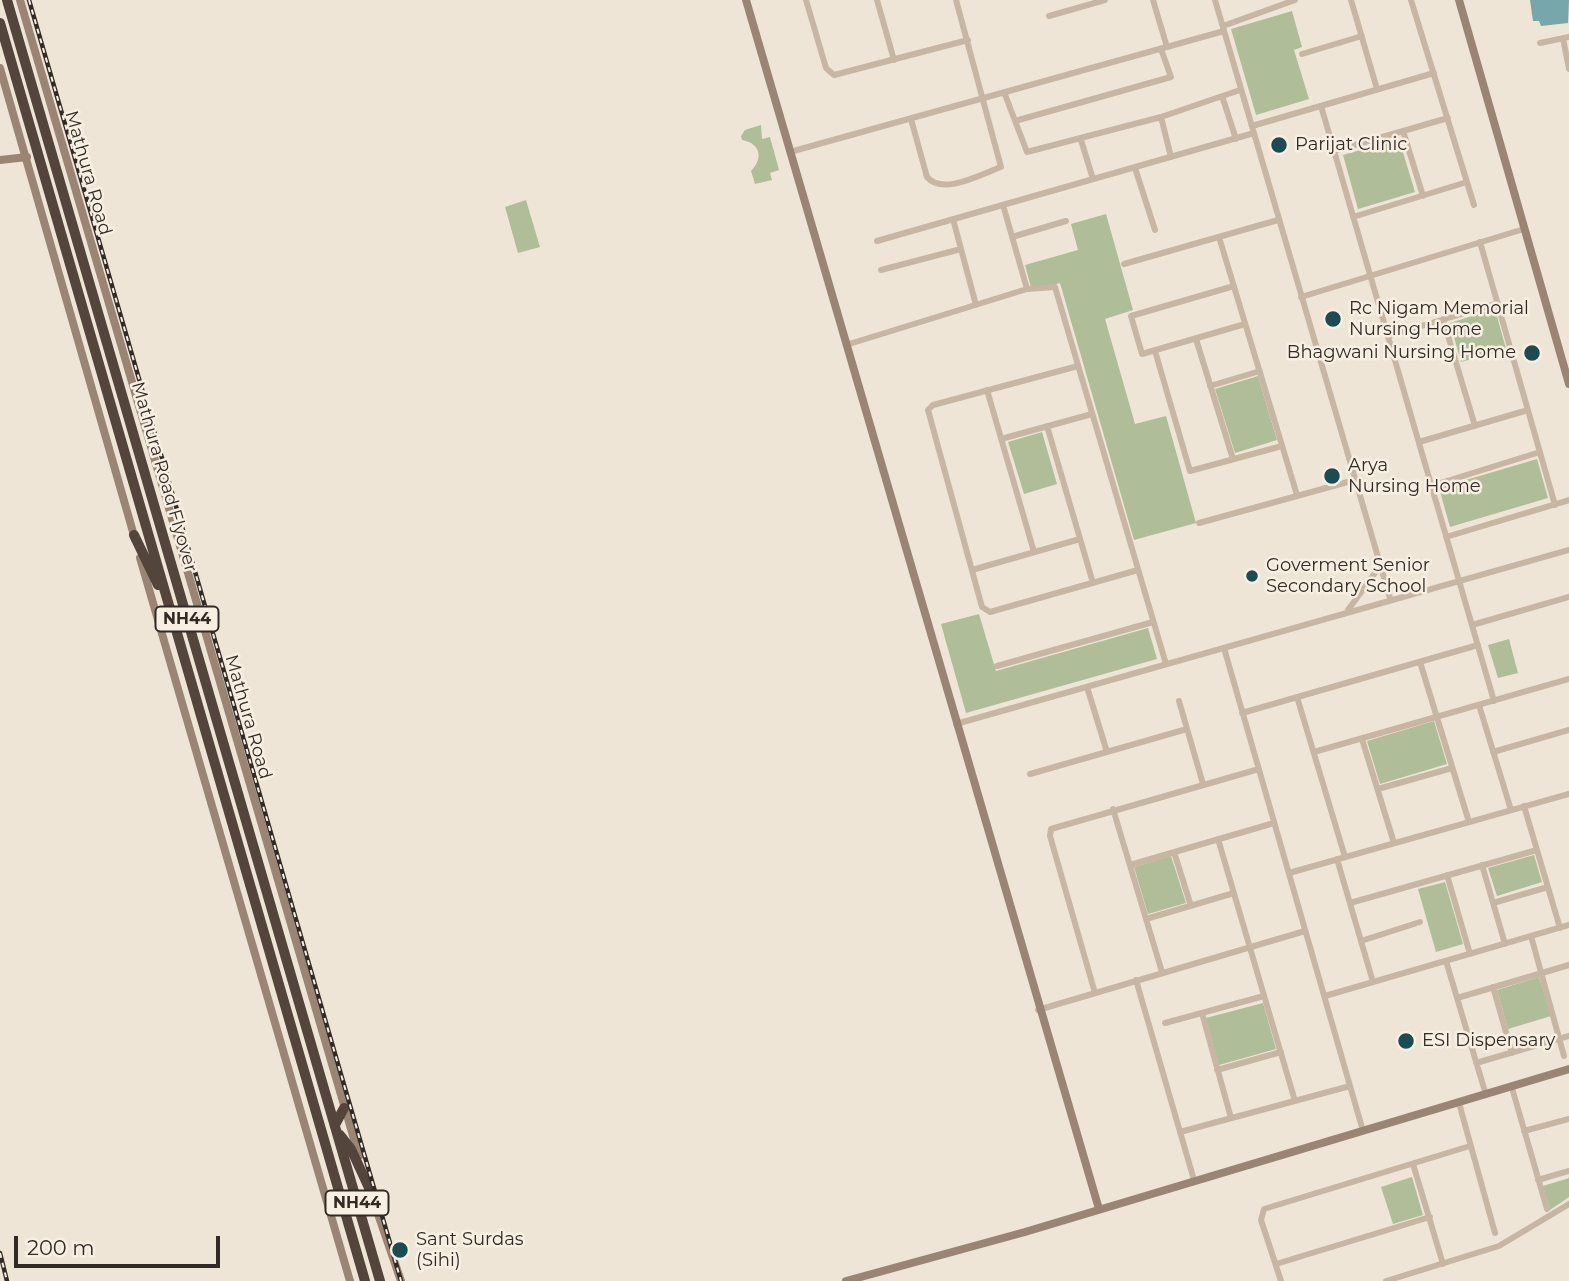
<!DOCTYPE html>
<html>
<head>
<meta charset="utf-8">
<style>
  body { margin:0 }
  #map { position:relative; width:1569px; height:1281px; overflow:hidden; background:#efe5d7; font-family:Montserrat,sans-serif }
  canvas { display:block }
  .scale { position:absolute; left:14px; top:1236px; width:206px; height:32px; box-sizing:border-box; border:4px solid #322a25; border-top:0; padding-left:9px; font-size:21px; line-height:24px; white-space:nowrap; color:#322a25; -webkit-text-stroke:5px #f8efe3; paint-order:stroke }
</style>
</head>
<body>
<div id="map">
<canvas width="1569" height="1281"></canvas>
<div class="scale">200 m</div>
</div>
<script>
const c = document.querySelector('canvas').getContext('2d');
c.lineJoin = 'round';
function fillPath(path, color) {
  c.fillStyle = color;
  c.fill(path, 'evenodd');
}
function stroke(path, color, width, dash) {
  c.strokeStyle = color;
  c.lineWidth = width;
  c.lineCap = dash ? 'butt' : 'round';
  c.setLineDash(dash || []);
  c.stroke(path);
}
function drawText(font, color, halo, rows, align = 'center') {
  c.font = font + ' Montserrat,sans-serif';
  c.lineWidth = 5;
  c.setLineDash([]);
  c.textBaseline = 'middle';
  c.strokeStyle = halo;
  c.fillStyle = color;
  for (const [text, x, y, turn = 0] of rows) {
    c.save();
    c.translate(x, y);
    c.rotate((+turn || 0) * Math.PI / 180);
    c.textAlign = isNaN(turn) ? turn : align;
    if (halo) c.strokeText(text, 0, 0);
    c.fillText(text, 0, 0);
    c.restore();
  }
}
fillPath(new Path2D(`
  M1292,11L1302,47L1294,50L1309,99L1256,115L1231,29Z
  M761,125L762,139L770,137L779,170L770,173L772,180L755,184L751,171C764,158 760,143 742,140L741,136L745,130Z
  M1399,139L1415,192L1358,209L1343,155Z
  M526,200L540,247L518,253L505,207Z
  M1106,214L1133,310L1105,319L1135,424L1166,416L1196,523L1134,540L1060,283L1032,291L1025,265L1078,250L1071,224Z
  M1495,309L1506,349L1461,362L1450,323Z
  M1258,376L1277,440L1235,453L1215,389Z
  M1042,432L1057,484L1024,494L1008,442Z
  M1537,459L1548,498L1450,527L1439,488Z
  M979,614L996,671L1148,628L1157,659L966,713L941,624Z
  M1509,639L1518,673L1498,678L1488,645Z
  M1434,721L1447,764L1380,784L1367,741Z
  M1534,855L1542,882L1497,896L1488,868Z
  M1171,856L1186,903L1148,914L1134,867Z
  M1445,882L1463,944L1436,952L1418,889Z
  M1539,977L1551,1016L1508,1029L1497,990Z
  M1263,1003L1276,1049L1219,1065L1206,1018Z
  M1412,1177L1423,1215L1393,1224L1381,1187Z
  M1569,1178V1197L1550,1210L1543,1186Z`), '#afbd98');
fillPath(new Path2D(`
  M1530,0H1569L1568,23L1541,26L1539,21H1533Z`), '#77a6ab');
stroke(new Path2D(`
  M806,0L826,68L834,75L968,40
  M877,0L894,60
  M1153,0L1167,47
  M1215,0L1390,598
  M1351,0L1377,89
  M1411,0L1474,205
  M1049,16L1105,0
  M1223,26L1295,0
  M1563,38L1569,69
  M1540,43L1569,37
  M1302,54L1362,36
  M1004,92L1027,152L1161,117L1171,157
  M1222,96L1236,139
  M1321,106L1494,701
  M1161,117L1240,90
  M911,119L927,177C943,196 981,174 1001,167L956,0
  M1015,121L1171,77L1161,49
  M1252,126L1434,73
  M1403,131L1423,196
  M1081,140L1093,179
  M1334,151L1448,118
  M790,152L1224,31
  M1135,168L1155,230
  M1003,205L1027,289
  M1353,217L1467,182
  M953,219L976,305
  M1012,237L1066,221
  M1219,237L1297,495
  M877,241L1254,133
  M1480,242L1555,505
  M1124,264L1278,220
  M881,270L961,249
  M1234,286L1131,316L1142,354L1245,324
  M1301,297L1524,229
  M1443,319L1475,426
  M1388,336L1498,303
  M1196,339L1233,459
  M846,345L1027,289L1055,287L1166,664
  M1155,351L1190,471L1282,446
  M1078,366L933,405L928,410L982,607L990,612L1138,570
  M1210,386L1260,371
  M987,390L1034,552
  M1047,426L1093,583
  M1001,439L1092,414
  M1419,442L1528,410
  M1431,486L1540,452
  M1199,523L1355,480
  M1446,537L1569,500
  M972,570L1080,539
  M1348,610L1380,566
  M1472,625L1569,597
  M1224,648L1363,1131
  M1420,662L1469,822
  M997,666L1153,622
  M1087,687L1107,752
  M1297,697L1345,857
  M1179,701L1203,784
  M1479,705L1511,810
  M1242,713L1478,645
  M956,724L1569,550
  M1362,739L1394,843
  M1314,752L1569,679
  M1493,752L1569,730
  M1030,774L1187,729
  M1378,789L1452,768
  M1524,806L1560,928
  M1113,809L1162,972
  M1218,839L1295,1101
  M1174,852L1191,906
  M1337,859L1373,982
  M1130,865L1274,823
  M1482,865L1505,944
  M1289,873L1569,794
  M1447,875L1470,954
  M1350,903L1537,850
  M1493,903L1548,887
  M1146,919L1234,893
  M1531,936L1564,1056
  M1361,941L1420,922
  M1446,961L1486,1095
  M1136,980L1194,1180
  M1493,987L1512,1053
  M1095,993L1050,836L1051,829L1259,769
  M1325,996L1569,925
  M1457,998L1569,965
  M1038,1010L1305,931
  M1202,1013L1231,1118
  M1165,1023L1264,996
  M1476,1063L1569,1036
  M1217,1070L1281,1052
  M1512,1088L1547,1209
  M1459,1103L1495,1233
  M1524,1131L1569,1119
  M1180,1132L1350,1086
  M1413,1164L1443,1264
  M1538,1180L1569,1171
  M1276,1264L1430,1217
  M1281,1281L1261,1220L1264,1209L1470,1146
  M1386,1281L1499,1246L1569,1204`), '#c7b6a4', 6);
stroke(new Path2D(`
  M20,0L359,1156
  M746,0L1099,1209
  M1459,0L1569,384
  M0,68L135,539
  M0,160L27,157
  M140,558L350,1281
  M368,1185L401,1281
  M846,1281L1025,1232L1569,1069`), '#9a8575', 8);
stroke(new Path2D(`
  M7,0L380,1281
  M0,23L365,1281
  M134,535L158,585
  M335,1125L344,1108
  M340,1135L351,1149L370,1190`), '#53453c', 10);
const rail = new Path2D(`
  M29,0L401,1281
  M0,1253L7,1281`);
stroke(rail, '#322a25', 4.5);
stroke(rail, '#f8efe3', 2, [5]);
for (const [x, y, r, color] of [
  [1279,145,9,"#1d4b52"],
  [1333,319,9,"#1d4b52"],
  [1532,353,9,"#1d4b52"],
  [1332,476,9,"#1d4b52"],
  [1252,576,7,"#1d4b52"],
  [1406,1041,9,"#1d4b52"],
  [400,1250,9,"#1d4b52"]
]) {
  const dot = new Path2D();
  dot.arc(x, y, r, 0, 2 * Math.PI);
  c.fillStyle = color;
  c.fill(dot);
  stroke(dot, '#f8efe3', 2.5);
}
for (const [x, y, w] of [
  [187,619,63],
  [357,1203,63]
]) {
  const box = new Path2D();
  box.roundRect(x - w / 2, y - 12.5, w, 25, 5);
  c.fillStyle = '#f8efe3';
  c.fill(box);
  stroke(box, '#322a25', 2);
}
drawText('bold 16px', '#322a25', null, [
  ["NH44",187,619],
  ["NH44",357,1203]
]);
drawText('18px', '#322a25', '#f8efe3', [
  ["Parijat Clinic",1295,145],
  ["Rc Nigam Memorial",1349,309],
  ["Nursing Home",1349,330],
  ["Bhagwani Nursing Home",1516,353,"right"],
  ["Arya",1348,466],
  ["Nursing Home",1348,487],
  ["Goverment Senior",1266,566],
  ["Secondary School",1266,587],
  ["ESI Dispensary",1422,1041],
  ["Sant Surdas",416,1240],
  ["(Sihi)",416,1261]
], 'left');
drawText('18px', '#322a25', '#f8efe3', [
  ["Mathura Road",88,173,74],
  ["Mathura Road Flyover",164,477,74],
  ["Mathura Road",248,717,74]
]);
</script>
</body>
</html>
